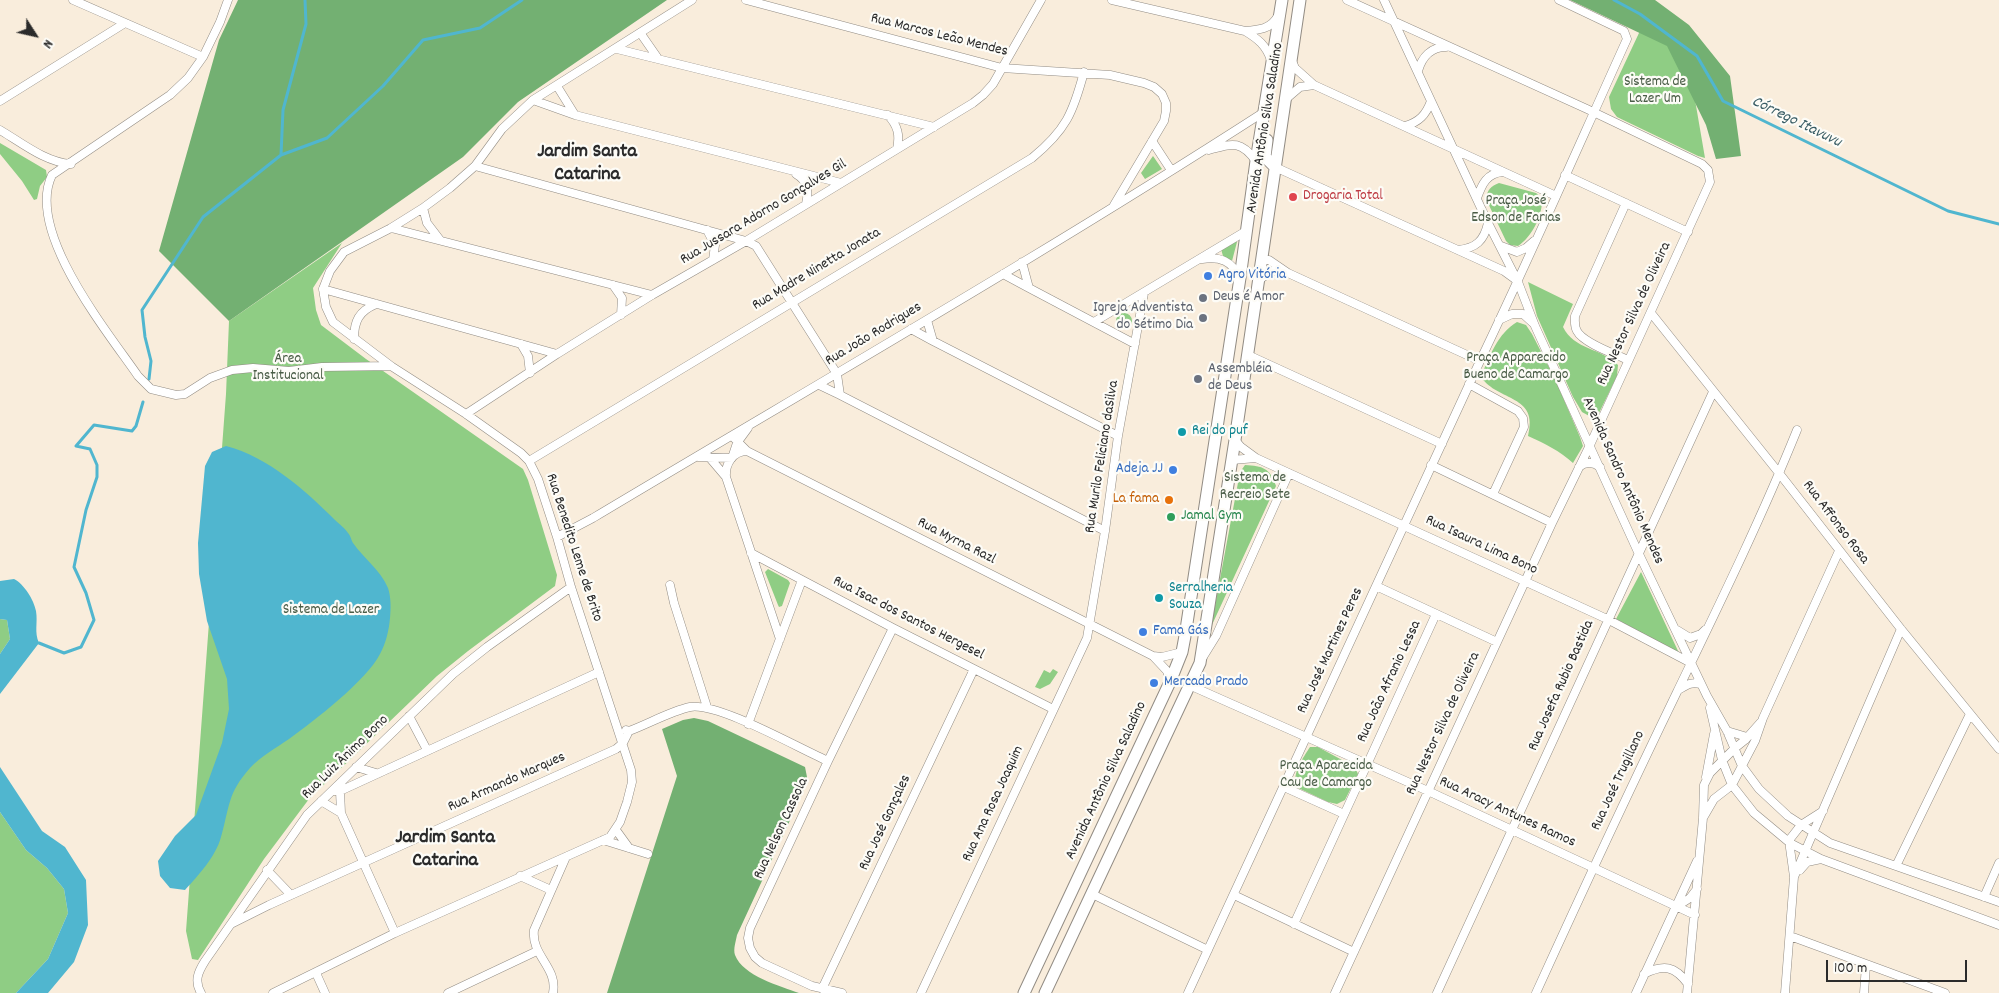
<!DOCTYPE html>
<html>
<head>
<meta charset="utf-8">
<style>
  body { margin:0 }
  #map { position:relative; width:1999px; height:993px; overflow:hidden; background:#f9eddc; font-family:Dekko,sans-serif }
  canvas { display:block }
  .north { position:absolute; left:10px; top:10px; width:50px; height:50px; -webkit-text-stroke:4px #fdfcf7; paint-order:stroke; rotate:125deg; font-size:14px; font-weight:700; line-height:20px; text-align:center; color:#2b2b2b }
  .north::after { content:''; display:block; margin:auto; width:18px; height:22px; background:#2b2b2b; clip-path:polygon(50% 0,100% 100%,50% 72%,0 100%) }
  .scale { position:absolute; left:1826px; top:960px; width:141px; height:22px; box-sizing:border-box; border:2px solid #2b2b2b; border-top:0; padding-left:6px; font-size:15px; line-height:18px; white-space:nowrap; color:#2b2b2b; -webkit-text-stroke:4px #fdfcf7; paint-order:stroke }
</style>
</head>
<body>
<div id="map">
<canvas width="1999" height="993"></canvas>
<div class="north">N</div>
<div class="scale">100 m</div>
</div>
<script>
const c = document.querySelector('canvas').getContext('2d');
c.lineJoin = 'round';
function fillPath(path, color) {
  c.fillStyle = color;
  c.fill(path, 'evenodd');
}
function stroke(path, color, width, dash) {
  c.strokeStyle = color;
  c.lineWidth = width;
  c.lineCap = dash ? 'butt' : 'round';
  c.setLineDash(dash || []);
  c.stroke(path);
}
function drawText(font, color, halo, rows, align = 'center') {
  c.font = font + ' Dekko,sans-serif';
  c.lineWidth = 4.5;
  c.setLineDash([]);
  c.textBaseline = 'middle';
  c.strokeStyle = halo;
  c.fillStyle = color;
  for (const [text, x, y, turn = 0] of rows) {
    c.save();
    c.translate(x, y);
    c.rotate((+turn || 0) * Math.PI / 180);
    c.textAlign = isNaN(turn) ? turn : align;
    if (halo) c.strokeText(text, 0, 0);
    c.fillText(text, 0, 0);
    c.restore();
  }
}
fillPath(new Path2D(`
  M1646,18L1689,65L1705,158L1698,156L1617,117L1611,109L1609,97Z
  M0,143L46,170L47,177L40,186L37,199L34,200L22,181L0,154Z
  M1153,156L1162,169L1145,179L1141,173Z
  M1499,183L1536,193L1542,198C1543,215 1532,237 1518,246L1510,245L1506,241L1486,199C1487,190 1491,186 1499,183Z
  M1235,241L1237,242L1232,261L1223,256L1221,249Z
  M342,243L313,288L316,310L321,325L366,359L523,469L528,480L557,575L555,586L468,651L437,676L309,799L264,859L198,960L192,959L186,931L226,394L229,321Z
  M1528,282L1573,304L1563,327C1574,350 1602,348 1618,365L1617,376L1599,413L1591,417L1582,412L1573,397L1537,316Z
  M1116 321a8 8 0 1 1 16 0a8 8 0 1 1-16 0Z
  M1517,322L1526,325L1532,334L1555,379L1580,437L1583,446L1573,463C1560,451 1544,443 1528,436C1539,394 1498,402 1481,377C1489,357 1498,333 1517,322Z
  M1245,465C1263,466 1270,468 1276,486L1211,627L1240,472Z
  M768,569L788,580L790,583L782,606L779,607L778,605L765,572Z
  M1641,572L1679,653L1616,619Z
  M0,619L7,620L10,639L0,654Z
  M1053,669L1058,672L1050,684L1040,689L1035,687L1044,670L1050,673Z
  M1310,747H1318L1355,767L1358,774L1345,800L1337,804L1328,802L1296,787C1292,773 1303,758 1310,747Z
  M0,812L26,850L47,868L64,889L68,913L48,959L16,993H0Z`), '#8fcd84');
fillPath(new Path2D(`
  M238,0H667L518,102L463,157L229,321L159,251L219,40Z
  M1570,0H1655L1689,25L1730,76L1741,156L1716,159L1706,125L1667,46Z
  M694,718L708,721L805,767L807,777L803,792L737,935C736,941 733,949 735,955C743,976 780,986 799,993H607L677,776L662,729L683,720Z`), '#73b072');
fillPath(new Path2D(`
  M226,446C268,457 305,490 335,520C339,524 345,528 348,533C351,536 351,540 353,543C364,559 380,569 388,588C391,597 391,608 390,618C389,630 386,643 380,654C366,681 315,720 289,739C276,748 261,756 250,768C227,794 230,806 221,837C216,856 198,876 185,890L170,888L160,876L158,861L175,836L196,815L222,743L229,709L227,679L207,621L199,574L198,543L205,466L212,452Z
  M14,579C24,584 34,600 36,611C38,623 34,632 39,643L0,694V654L10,639L7,620L0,619V581Z
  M0,767L42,831L65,847L86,880L88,925L74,962L48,993H16L48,959L68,913L64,889L47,868L26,850L0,812Z`), '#50b6cf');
stroke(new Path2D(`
  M1614,0L1640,14L1697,56L1723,101L1948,211L1999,224
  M281,155L327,138L383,86L423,40L480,28L522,0
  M149,379L151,361L145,337L142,310L203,217L281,155L283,110L306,24L305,0
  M39,643L64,653L81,647L94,620L86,593L74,567L86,510L97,477V465L90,449L76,446L94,425L132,431L136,426L143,402`), '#50b6cf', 3);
const street = new Path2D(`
  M73,0L203,57
  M228,0L220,22L203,57L188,78L170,95L52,175C25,231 107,331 138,376L151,389L176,395L185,394L210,378L232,370L253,368L289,371L322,367L391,366
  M746,0L1002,68L1110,75L1144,83L1154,87L1162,94L1166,103V111L1164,121L1114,205
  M1112,0L1245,31C1259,30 1271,29 1278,16
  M1384,0L1488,223L1518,282L1535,326L1638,552L1707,696L1727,731L1742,766L1759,789L1788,816L1830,843L1999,902
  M1245,31C1258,39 1266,45 1271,60
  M641,34L657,57
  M617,49L934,127
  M1292,61L1295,68L1314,85L1556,196
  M1418,71C1422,57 1431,47 1446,47
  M557,86L575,115
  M1286,99L1300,87L1314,85
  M533,100L575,115L841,183
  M0,101L125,23
  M888,115C898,126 900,135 897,149
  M1405,126C1419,122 1426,115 1431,101
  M0,130C22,143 45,162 71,164
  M1152,141L1171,170
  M1209,150C1231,144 1240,139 1256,161
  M475,166L746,241L756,246L837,374L840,395L819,385
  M1275,167L1504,271L1515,279
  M796,174C808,181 809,191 806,204
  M1565,175L1688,232
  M1477,198C1482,184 1487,173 1503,172
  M1626,203L1575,316C1575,321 1574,326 1577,331C1583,343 1615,354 1628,360
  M423,208L427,223L440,240
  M391,228L652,295
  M707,230L715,245L713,260
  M1501,246L1517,252L1526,248L1534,241
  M1458,250C1476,248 1484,241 1488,223
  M1202,259C1220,256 1232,261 1240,278
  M1262,260H1269L1288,273L1480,361
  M1003,274L1029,288L1022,262
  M1259,280L1272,271L1286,272
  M613,285L622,298L621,315
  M1029,288L1135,344
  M323,289L330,271L344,252L391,228L423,208L450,188L475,166L502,129L533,100L692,0
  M323,289L557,354
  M1651,313L1779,473L1901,629L1999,749
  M1499,320L1512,314H1523L1533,323
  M1094,322L1246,231
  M911,329L933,341L927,320
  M354,339C354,321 359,311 376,304
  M933,341L1118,436
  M521,344L528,356L530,373
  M1248,355L1442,444
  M1469,384L1518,411L1523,418L1524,427L1493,494
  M840,395L1105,531
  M466,414L557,354L652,295L746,241L973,103L983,95L993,84L1041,0
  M732,436L747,451L1153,656L1167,671L1170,682
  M1235,440L1241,447L1256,458L1607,619L1691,663
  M747,451C733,451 725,464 726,477L780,639
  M698,457L732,458L737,443L748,428
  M709,457L726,477
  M1232,460L1256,458
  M529,461L1032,158C1066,130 1073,113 1084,72
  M1431,465L1552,523
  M1579,467C1586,461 1593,462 1600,467
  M557,537L593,518C817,384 1044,254 1264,112
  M751,553L893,628L1053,709
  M670,585L674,603L707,707
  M1376,586L1497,642
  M1677,630L1690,638L1701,634L1705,630
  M1153,656L1162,657L1182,652
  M1203,657L1216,636L1289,473
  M1189,685L1428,791L1695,915
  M1680,689C1688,684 1691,682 1701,684
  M1710,708L1722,760L1732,785L1754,813L1790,843L1821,859L1999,925
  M409,716L427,750
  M748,724L802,580
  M626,730L629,731C648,724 671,711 690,707C718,702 798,748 828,761
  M1727,731L1747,737
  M356,767L376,773
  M1706,777L1714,734
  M1284,787L1344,814
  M332,791H340L599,672
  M340,791L341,813L395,933
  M321,801L341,813
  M1703,818L1714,799L1732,785L1755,741L1763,718L1839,551
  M616,830L629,848
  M603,840L648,854
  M1896,866L1970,714
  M267,870L291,895
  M1800,870L1807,862L1821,859
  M520,876L551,890
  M1794,877L1901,629
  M1092,894L1208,950
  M1234,895L1354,952
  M1984,897L1999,863
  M1676,907L1690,898L1697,889
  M231,924L269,905L616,749L623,743L629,731
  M1294,924L1436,614
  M1790,936L1945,993
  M316,973L325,993
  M1644,974C1664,964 1675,966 1688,984
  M822,989L974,669
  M201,993C194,981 198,972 205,961L307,815L453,674L487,647L571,587
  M273,993L395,933L610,837L620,822L627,802L632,782L631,770L571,587L557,537L538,479L529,461L521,453L466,414L391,366L333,322L326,307L323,289
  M448,993L537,951
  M553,993C558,967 531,956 534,930L566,857
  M842,993L812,986L762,963L755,957L750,948L748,938L750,928L828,761L893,628
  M921,993L1087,638L1105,531L1118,436L1144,293
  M1188,993L1480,361C1531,255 1578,147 1627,39L1624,31L1559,0
  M1335,993L1552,523L1590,445L1710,182L1708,170L1702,164L1587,109L1347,0
  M1437,993L1713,392
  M1536,993C1582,892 1629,791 1677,692C1719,605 1761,519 1797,430
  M1636,993L1697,861
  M1687,993L1703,818L1704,785L1710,773L1735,748L1745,740L1761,722
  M1785,993L1794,877L1790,848V839L1801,825L1823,811
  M1864,993L1866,965`);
const secondary = new Path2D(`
  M1267,140L1265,157L1275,167
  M1024,993L1170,682L1182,652L1185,636L1240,278L1256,161L1282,0
  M1045,993L1200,663L1235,440L1300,0`);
stroke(street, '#928c84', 9);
stroke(secondary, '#928c84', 13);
stroke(street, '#fff', 8);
stroke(secondary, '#fff', 11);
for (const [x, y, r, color] of [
  [1293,197,5,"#e0444e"],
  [1208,276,5,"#3f7fe0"],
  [1203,298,5,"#6b7280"],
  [1203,318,5,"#6b7280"],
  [1198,379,5,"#6b7280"],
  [1182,432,5,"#0f9aa8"],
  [1173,470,5,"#3f7fe0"],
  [1169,500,5,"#e8710a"],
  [1171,517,5,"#2e9e5b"],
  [1159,598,5,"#0f9aa8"],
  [1143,632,5,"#3f7fe0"],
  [1154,683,5,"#3f7fe0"]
]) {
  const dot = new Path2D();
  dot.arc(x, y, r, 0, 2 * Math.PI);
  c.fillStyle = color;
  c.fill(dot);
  stroke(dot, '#fdfcf7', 2);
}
drawText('15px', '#2b2b2b', '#fdfcf7', [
  ["Rua Marcos Leão Mendes",939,36,14],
  ["Avenida Antônio Silva Saladino",1266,128,-81],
  ["Rua Jussara Adorno Gonçalves Gil",764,213,-31],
  ["Rua Madre Ninetta Jonata",817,270,-31],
  ["Rua Nestor Silva de Oliveira",1635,314,-65],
  ["Rua João Rodrigues",874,335,-31],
  ["Rua Murilo Feliciano daSilva",1103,457,-81],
  ["Avenida Sandro Antônio Mendes",1622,481,66],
  ["Rua Affonso Rosa",1835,523,53],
  ["Rua Myrna Razl",956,542,27],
  ["Rua Isaura Lima Bono",1481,546,25],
  ["Rua Benedito Leme de Brito",573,548,72],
  ["Rua Isac dos Santos Hergesel",908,619,27],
  ["Rua José Martinez Peres",1331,651,-65],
  ["Rua João Afranio Lessa",1390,682,-65],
  ["Rua Josefa Rubio Bastida",1562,686,-66],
  ["Rua Nestor Silva de Oliveira",1444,724,-65],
  ["Rua Luiz Ânimo Bono",346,758,-44],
  ["Avenida Antônio Silva Saladino",1107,781,-65],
  ["Rua José Trugillano",1619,781,-65],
  ["Rua Armando Marques",507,783,-24],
  ["Rua Ana Rosa Joaquim",994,804,-65],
  ["Rua Aracy Antunes Ramos",1507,813,25],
  ["Rua José Gonçales",886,823,-65],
  ["Rua Nelson Cassola",782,829,-65]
]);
drawText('15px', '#495c46', '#fdfcf7', [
  ["Sistema de",1655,83],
  ["Lazer Um",1655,100],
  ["Praça José",1516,202],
  ["Edson de Farias",1516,219],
  ["Praça Apparecido",1516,359],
  ["Bueno de Camargo",1516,376],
  ["Área",288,360],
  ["Institucional",288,377],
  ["Sistema de",1255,479],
  ["Recreio Sete",1255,496],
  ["Sistema de Lazer",331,611],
  ["Praça Aparecida",1326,767],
  ["Cau de Camargo",1326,784]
]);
drawText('15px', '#be3a42', '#fdfcf7', [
  ["Drogaria Total",1303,197]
], 'left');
drawText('15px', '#366cbe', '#fdfcf7', [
  ["Agro Vitória",1218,276],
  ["Adeja JJ",1163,470,"right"],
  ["Fama Gás",1153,632],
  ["Mercado Prado",1164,683]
], 'left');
drawText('15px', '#5b616d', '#fdfcf7', [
  ["Deus é Amor",1213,298],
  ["Igreja Adventista",1193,309,"right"],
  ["do Sétimo Dia",1193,326,"right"],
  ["Assembléia",1208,370],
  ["de Deus",1208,387]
], 'left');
drawText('15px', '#0d838f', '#fdfcf7', [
  ["Rei do puf",1192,432],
  ["Serralheria",1169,589],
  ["Souza",1169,606]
], 'left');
drawText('15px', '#c56008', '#fdfcf7', [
  ["La fama",1159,500]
], 'right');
drawText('15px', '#27864d', '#fdfcf7', [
  ["Jamal Gym",1181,517]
], 'left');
drawText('italic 16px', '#385c64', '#fdfcf7', [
  ["Córrego Itavuvu",1796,123,26]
]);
drawText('bold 20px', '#2b2b2b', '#fdfcf7', [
  ["Jardim Santa",587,153],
  ["Catarina",587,176],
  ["Jardim Santa",445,839],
  ["Catarina",445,862]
]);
</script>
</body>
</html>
